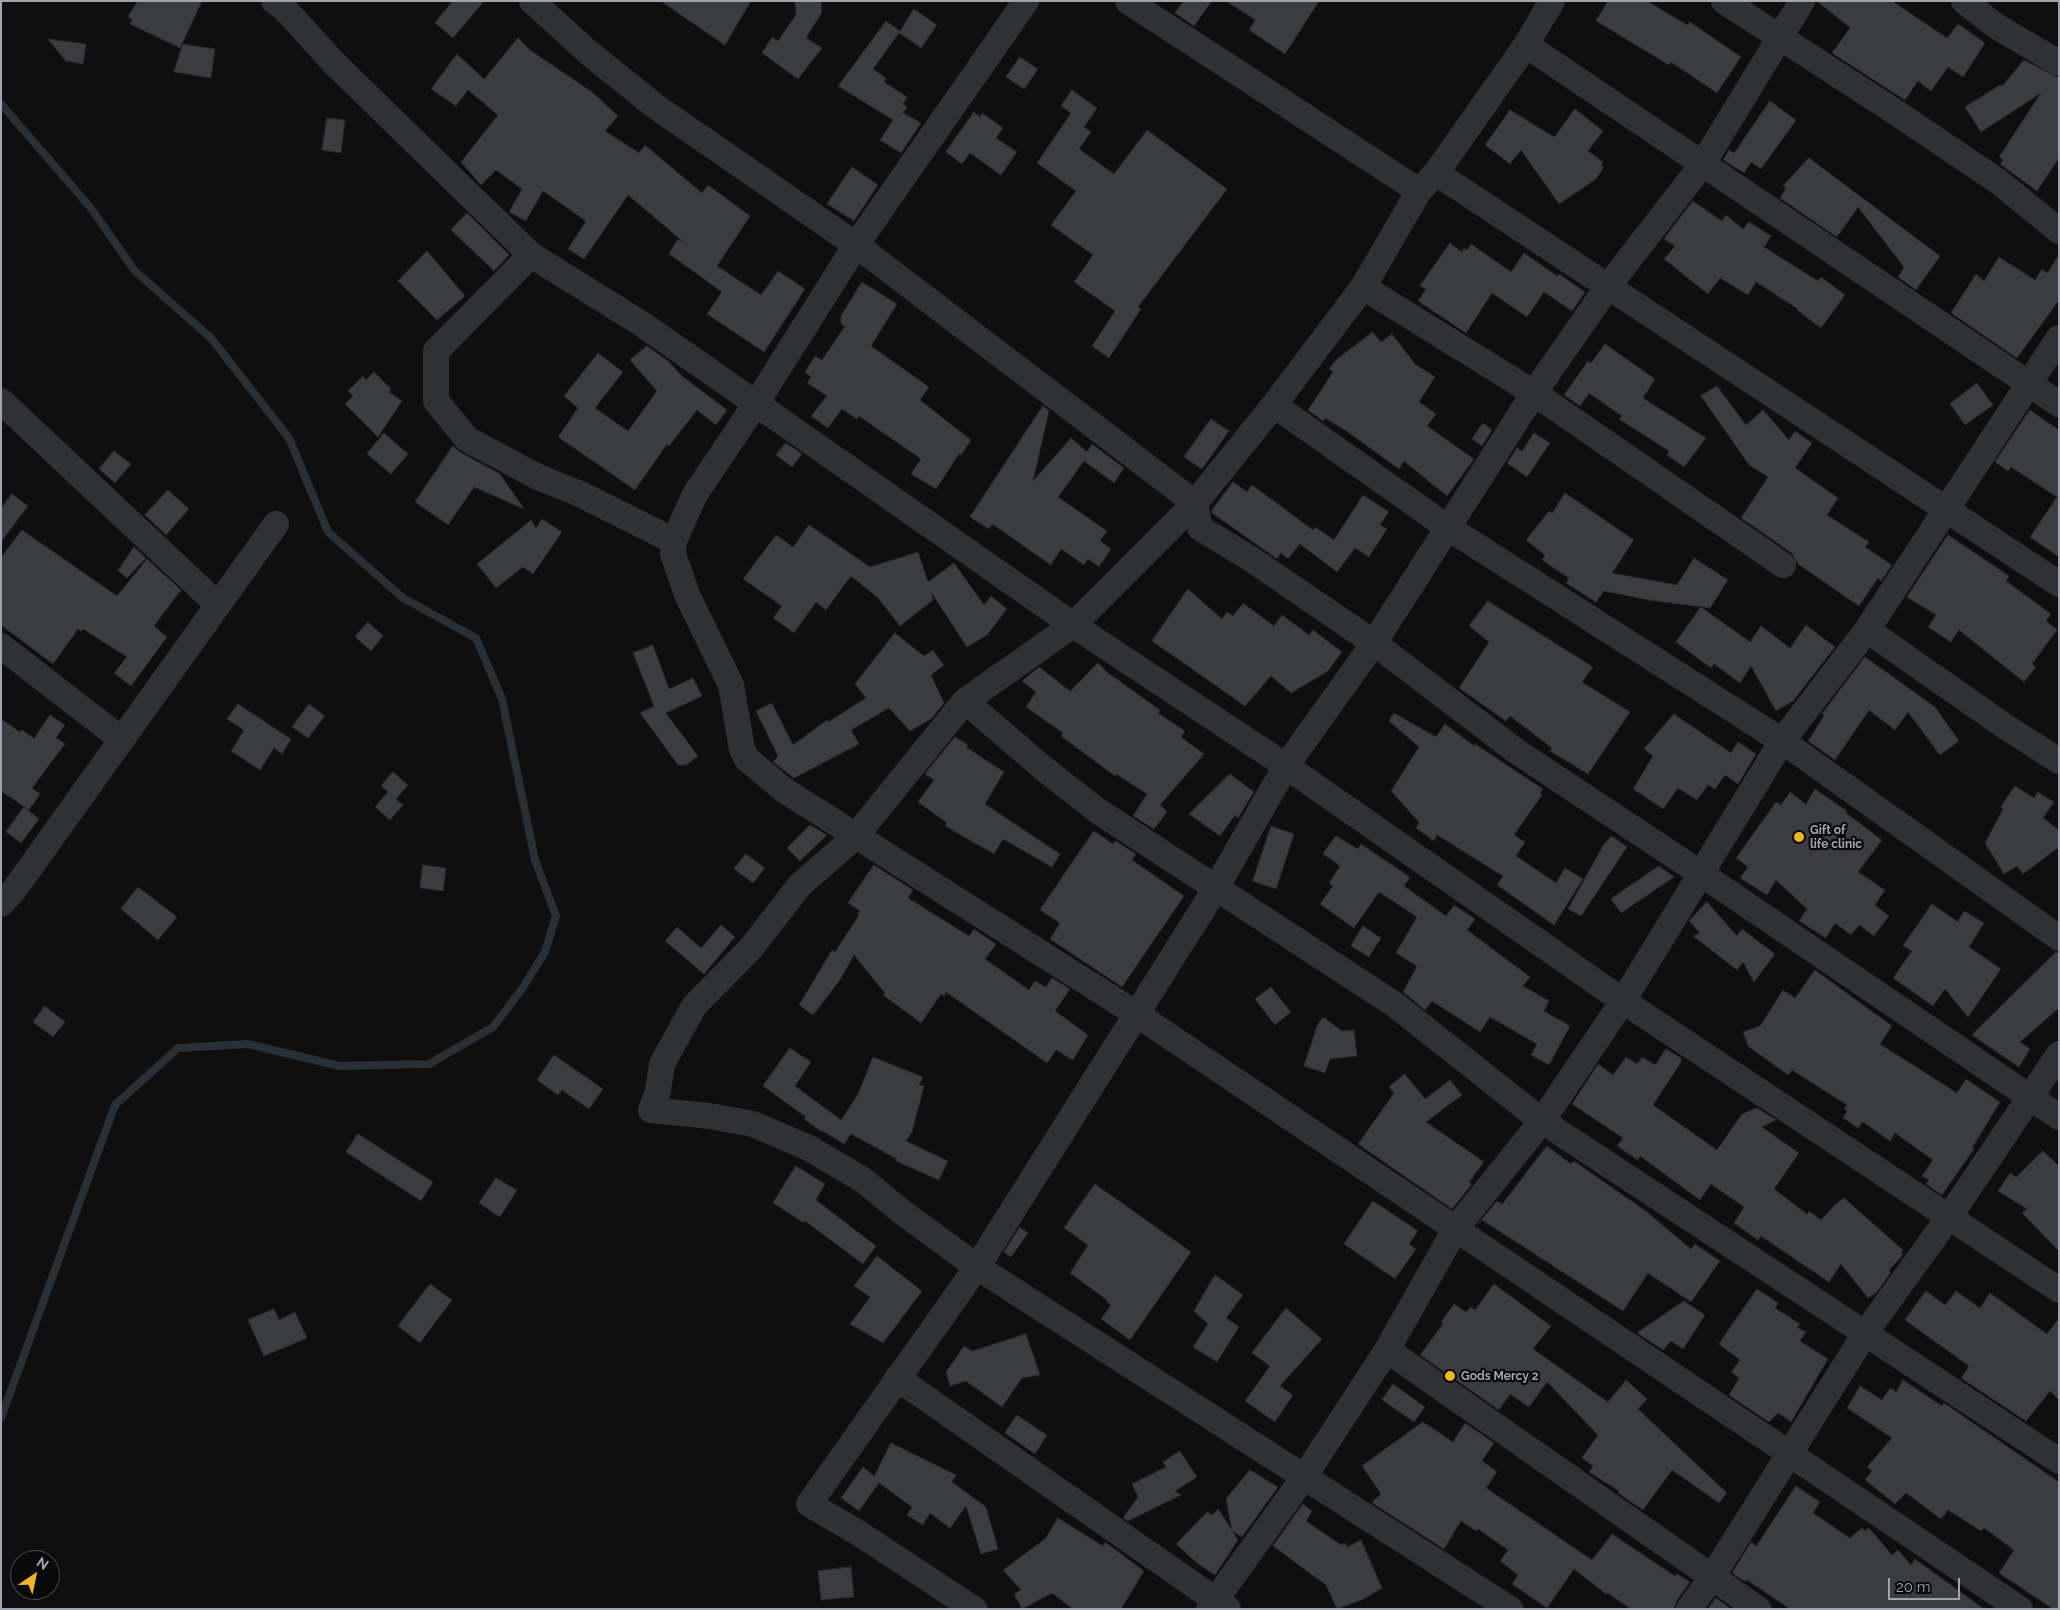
<!DOCTYPE html>
<html>
<head>
<meta charset="utf-8">
<style>
  body { margin:0 }
  #map { position:relative; width:2060px; height:1610px; overflow:hidden; background:#0f0f10; font-family:Raleway,sans-serif }
  canvas { display:block }
  .frame { position:absolute; inset:0; border:2px solid #a0a4b1; pointer-events:none }
  .north { position:absolute; left:10px; top:1550px; width:50px; height:50px; box-sizing:border-box; background:#0a0a0b; border:1px solid #46484d; border-radius:50%; rotate:34deg; font-size:14px; font-weight:700; line-height:20px; text-align:center; color:#a0a4b1 }
  .north::after { content:''; display:block; margin:auto; width:18px; height:22px; background:#f0b727; clip-path:polygon(50% 0,100% 100%,50% 72%,0 100%) }
  .scale { position:absolute; left:1888px; top:1578px; width:72px; height:22px; box-sizing:border-box; border:2px solid #a0a4b1; border-top:0; padding-left:6px; font-size:15px; line-height:18px; white-space:nowrap; color:#a0a4b1; -webkit-text-stroke:4px #0a0a0b; paint-order:stroke }
</style>
</head>
<body>
<div id="map">
<canvas width="2060" height="1610"></canvas>
<div class="frame"></div>
<div class="north">N</div>
<div class="scale">20 m</div>
</div>
<script>
const c = document.querySelector('canvas').getContext('2d');
c.lineJoin = 'round';
function stroke(path, color, width, dash) {
  c.strokeStyle = color;
  c.lineWidth = width;
  c.lineCap = dash ? 'butt' : 'round';
  c.setLineDash(dash || []);
  c.stroke(path);
}
function fillPath(path, color) {
  c.fillStyle = color;
  c.fill(path, 'evenodd');
}
function drawText(font, color, halo, rows, align = 'center') {
  c.font = font + ' Raleway,sans-serif';
  c.lineWidth = 4.5;
  c.setLineDash([]);
  c.textBaseline = 'middle';
  c.strokeStyle = halo;
  c.fillStyle = color;
  for (const [text, x, y, turn = 0] of rows) {
    c.save();
    c.translate(x, y);
    c.rotate((+turn || 0) * Math.PI / 180);
    c.textAlign = isNaN(turn) ? turn : align;
    if (halo) c.strokeText(text, 0, 0);
    c.fillText(text, 0, 0);
    c.restore();
  }
}
stroke(new Path2D(`
  M1,104L90,207L135,271L211,338L289,438L328,532L403,598L476,638L502,699L535,860L556,916L545,952L522,989L493,1027L429,1064L339,1066L248,1044L178,1048L115,1105L1,1418`), '#282f35', 8);
const building = new Path2D(`
  M138,1H202L180,48L130,24L132,19L128,17Z
  M453,1H484L453,38L435,23Z
  M661,1H751L725,45Z
  M795,1H821L822,12L806,38L822,48L798,79L762,53L772,37L778,41L796,15Z
  M1184,1H1212L1194,26L1175,13Z
  M1226,1H1319L1285,54L1249,30L1255,20Z
  M1608,1H1647L1687,25L1690,22L1741,57L1717,93L1671,62L1669,65L1596,21Z
  M1817,1H1892L1947,38L1958,24L1985,43L1963,77L1948,67L1931,91L1918,81L1905,100L1832,53L1850,28Z
  M914,9L937,25L921,48L899,33L873,69L886,78L884,82L907,97L903,104L907,107L903,113L921,123L901,153L880,140L893,120L838,86L886,21L900,31Z
  M518,38L530,50L592,92L618,116L605,131L639,153L645,145L702,193L708,185L750,216L717,266L761,295L778,271L805,289L764,352L707,314L722,292L669,254L678,239L687,245L628,195L584,259L568,249L586,221L543,191L526,221L509,212L522,189L496,170L481,185L461,162L498,115L468,90L456,106L431,89L457,54L484,79Z
  M48,39L86,44L83,64L66,61Z
  M183,44L215,49L211,78L174,72Z
  M1020,57L1038,69L1024,89L1006,77Z
  M2024,60L2059,78V158L2037,191L2000,164L2003,160L1999,157L2041,93L1981,132L1965,107L2000,85L2002,86Z
  M1072,90L1097,108L1084,127L1091,132L1079,149L1114,174L1147,130L1227,189L1138,307L1141,309L1109,358L1092,346L1115,311L1074,282L1093,255L1051,225L1076,191L1037,163L1071,113L1061,106Z
  M1770,101L1796,120L1761,169L1751,162L1744,173L1723,160L1729,150L1734,153Z
  M1575,109L1603,131L1588,151L1603,162L1601,165L1604,167L1596,179L1559,204L1521,150L1510,164L1485,145L1510,110L1554,137Z
  M974,112L980,117L982,113L1003,128L996,138L1017,152L1001,175L970,153L962,164L946,152Z
  M327,118L345,120L341,153L322,150Z
  M1809,158L1940,256L1916,290L1898,277L1904,267L1858,207L1837,237L1780,198L1786,188L1783,186Z
  M852,167L878,185L854,221L827,204Z
  M1693,201L1722,221L1726,215L1743,229L1749,222L1771,236L1764,247L1818,281L1821,277L1845,295L1821,328L1797,310L1798,309L1756,282L1748,295L1720,278L1708,294L1664,259L1675,246L1664,239Z
  M467,213L509,255L494,271L451,230Z
  M1450,243L1462,252L1464,248L1467,250L1471,244L1511,272L1524,253L1557,276L1559,274L1585,292L1572,311L1544,292L1527,317L1492,293L1466,333L1418,301L1426,289L1420,286Z
  M427,251L465,296L437,320L398,281Z
  M2059,255V300L2017,358L1951,313L1976,274L1984,281L1999,257L2035,280L2042,269L2047,273Z
  M862,282L897,304L871,346L929,387L920,400L971,440L961,455L959,454L936,489L911,474L921,459L859,416L857,419L842,409L828,428L811,416L827,396L807,383L811,377L805,372L815,356L822,360L845,326L841,324V316Z
  M1373,332L1381,342L1392,334L1415,364L1435,377L1419,402L1436,414L1427,426L1474,459L1447,496L1404,461L1399,469L1348,432L1325,418L1323,421L1308,410L1333,372L1329,369L1336,360Z
  M1605,344L1655,379L1643,398L1706,438L1684,467L1667,455L1669,451L1619,419L1622,416L1589,393L1580,406L1564,395L1588,361L1591,363Z
  M647,346L668,361L682,376L727,410L716,425L697,410L669,446L667,444L635,490L558,437L578,408L564,396L598,353L623,372L595,408L628,431L657,391L630,360Z
  M374,372L391,389L389,392L402,401L378,437L345,404L353,396L348,391L363,376L366,380Z
  M1977,383L1993,405L1965,425L1950,404Z
  M1717,386L1746,425L1763,410L1789,440L1795,431L1812,443L1795,468L1838,498L1827,515L1869,542L1865,547L1892,565L1881,581L1878,578L1859,606L1798,564L1792,553L1741,518L1768,477L1749,465L1701,396Z
  M1043,406L1049,411L1033,481L1071,438L1087,452L1092,444L1124,468L1114,483L1084,461L1058,497L1107,531L1100,541L1111,549L1099,567L1088,559L1084,565L1061,549L1051,565L992,524L989,529L970,517Z
  M2030,410L2059,430V557L2030,537L2057,497L2011,467L2008,471L1995,462Z
  M1211,419L1229,431L1202,469L1184,457Z
  M1483,423L1492,430L1482,446L1472,439Z
  M384,433L408,454L391,474L367,454Z
  M1534,433L1550,443L1527,477L1507,463L1517,448L1522,451Z
  M786,443L802,454L792,467L776,455Z
  M453,446L460,452L500,474L524,509L474,487L448,525L415,502Z
  M114,451L131,464L115,483L99,469Z
  M1233,482L1247,492L1252,485L1313,530L1315,527L1334,540L1363,495L1389,512L1380,525L1387,529L1369,557L1355,548L1337,572L1300,544L1288,559L1281,553L1277,559L1212,513V510Z
  M168,490L189,509L166,535L145,515Z
  M1565,493L1634,540L1612,573L1677,585L1694,558L1728,580L1710,608L1649,600L1604,591L1596,602L1566,583L1569,578L1542,560L1545,555L1526,540L1549,511L1552,513Z
  M12,494L28,506L1,542V509Z
  M542,519L562,532L533,574L523,567L496,588L477,564L531,520L536,528Z
  M809,525L870,567L918,552L928,582L954,563L984,605L991,596L1007,609L987,635L967,647L931,592L933,600L900,626L878,598L851,576L826,610L816,602L794,633L773,618L782,606L743,579L776,535L793,547Z
  M22,530L117,596L147,559L181,590L154,626L167,637L131,686L114,673L127,657L83,629L81,631L78,629L53,664L1,625V558Z
  M1948,535L2009,576L2006,581L2051,614L2046,621L2057,630L2032,664L2036,667L2024,682L1959,630L1951,642L1928,627L1936,615L1907,597Z
  M134,547L146,558L127,578L118,571Z
  M1188,589L1222,619L1227,612L1233,616L1243,603L1274,626L1282,615L1309,635L1313,630L1342,652L1328,671L1291,693L1271,676L1245,706L1152,641Z
  M1488,601L1593,667L1582,682L1630,712L1588,774L1550,751L1552,748L1510,716L1506,721L1459,688L1489,642L1469,626Z
  M1701,607L1750,642L1761,626L1790,648L1806,625L1835,647L1793,701L1776,711L1751,666L1740,683L1714,664L1711,668L1676,642Z
  M368,622L383,636L371,651L355,637Z
  M895,633L924,656L933,650L944,665L931,675L944,703L931,719L910,731L889,708L851,730L859,744L794,778L773,762L778,756L756,711L772,703L793,745L827,720L828,722L866,698L855,684Z
  M653,645L669,689L693,678L702,696L666,713L698,756L686,765H678L640,713L654,706L633,653Z
  M1865,657L1935,707L1959,741L1940,755L1908,712L1895,730L1869,710L1835,760L1808,741L1824,716L1822,714Z
  M1098,663L1108,673L1160,710L1158,713L1185,731L1181,737L1204,754L1160,805L1167,812L1154,829L1133,816L1147,794L1116,774L1115,776L1061,736L1063,733L1026,707L1036,692L1022,681L1039,667L1070,691Z
  M238,704L291,739L282,754L274,748L260,770L231,751L244,730L227,719Z
  M309,704L325,716L308,738L292,727Z
  M1394,713L1436,737L1445,724L1474,746L1475,744L1543,789L1540,793L1542,795L1514,835L1525,842L1516,856L1556,883L1565,868L1583,879L1554,925L1497,885L1503,876L1437,835L1434,841L1416,828L1419,822L1391,791L1419,747L1389,721Z
  M1674,714L1731,753L1738,742L1756,754L1738,784L1725,775L1715,789L1708,785L1697,800L1678,788L1663,809L1633,789L1653,756L1644,749Z
  M50,715L65,725L56,738L65,744L32,788L40,794L29,810L1,791V719L20,732L22,730L34,738Z
  M955,737L968,745L966,747L1004,772L985,804L1060,854L1052,867L1003,839L994,854L945,826L947,823L918,802L934,780L925,774Z
  M393,772L408,785L396,799L403,805L390,820L375,807L388,792L381,786Z
  M1230,774L1254,792L1238,818L1235,815L1220,836L1189,814Z
  M2015,786L2034,798L2038,792L2054,802L2043,818L2059,830V847L2023,874L2017,866L2004,874L1985,843L2003,809L2001,807Z
  M1815,789L1847,811L1846,813L1882,840L1858,872L1885,890L1875,905L1889,916L1874,936L1859,925L1851,935L1835,923L1826,938L1799,921L1807,909L1776,880L1767,895L1740,878L1748,867L1736,858L1776,802L1781,805L1790,792L1806,804Z
  M24,807L39,819L21,843L6,832Z
  M810,825L827,835L800,861L787,848Z
  M1271,826L1294,834L1276,889L1253,881Z
  M1094,831L1113,844L1116,841L1136,854L1132,860L1184,896L1122,987L1050,939L1060,923L1040,910Z
  M1336,836L1358,849L1361,844L1410,877L1404,886L1446,916L1454,905L1475,919L1467,930L1530,977L1523,986L1549,1001L1544,1011L1570,1026L1549,1065L1531,1055L1537,1044L1490,1017L1480,1032L1432,1001L1425,1010L1403,992L1417,966L1396,953L1417,917L1379,892L1354,928L1320,904L1333,886L1329,883L1340,866L1323,854Z
  M1612,836L1627,847L1581,916L1568,909L1604,844Z
  M746,854L765,868L753,883L734,869Z
  M423,865L446,868L443,891L420,888Z
  M874,865L913,890L908,898L969,936L974,929L996,944L985,959L1029,990L1035,981L1046,987L1052,978L1070,989L1055,1011L1088,1035L1073,1060L1056,1050L1047,1063L946,992L944,996L941,994L921,1023L883,995L885,993L854,955L840,980L813,1015L799,1005L832,950L835,952L859,915L857,914L860,911L848,903Z
  M1659,866L1674,877L1621,913L1611,899Z
  M138,887L177,917L158,940L121,909Z
  M1707,902L1737,936L1742,929L1775,954L1754,982L1743,962L1737,970L1693,936L1700,933L1689,921Z
  M1932,904L1958,922L1964,911L1984,923L1969,947L2001,969L1968,1017L1945,989L1933,1006L1893,978L1912,951L1903,946Z
  M721,925L735,937L704,974L665,941L677,927L701,948Z
  M1363,926L1381,938L1369,957L1351,946Z
  M2056,952L2059,953V1008L2020,1042L2030,1049L2019,1067L1972,1035Z
  M1815,970L1892,1026L1880,1044L1957,1093L1966,1079L2000,1102L1972,1148L1974,1149L1942,1195L1926,1184L1929,1180L1922,1176L1933,1160L1895,1133L1890,1141L1863,1122L1858,1128L1843,1118L1847,1111L1844,1109L1847,1105L1792,1070L1788,1075L1748,1046L1743,1032L1760,1026L1783,990L1795,998Z
  M1271,987L1291,1012L1275,1025L1255,999Z
  M45,1006L65,1022L53,1037L33,1022Z
  M1323,1017L1342,1031L1354,1030L1357,1056L1330,1059L1325,1073L1304,1066L1317,1026Z
  M790,1048L811,1062L795,1086L841,1120L858,1094L873,1057L923,1077L919,1085L924,1086L912,1132L906,1141L948,1161L939,1180L896,1161L897,1159L851,1134L844,1144L823,1131L822,1132L804,1119L806,1117L763,1086Z
  M1666,1049L1681,1058V1062L1653,1105L1717,1150L1742,1114L1757,1108L1776,1120L1762,1127L1799,1153L1774,1189L1807,1214L1809,1211L1821,1220L1836,1204L1844,1198L1903,1250L1901,1253L1903,1255L1889,1270L1891,1272L1877,1292L1868,1298L1841,1264L1829,1282L1761,1236L1758,1240L1734,1223L1744,1207L1711,1184L1700,1200L1640,1156L1638,1160L1617,1146L1623,1138L1572,1104L1598,1064L1613,1075L1626,1057L1637,1064L1642,1057L1655,1065Z
  M554,1055L603,1089L589,1109L562,1090L558,1095L537,1080Z
  M1405,1074L1425,1099L1450,1080L1462,1095L1426,1122L1484,1162L1469,1182L1472,1184L1452,1209L1358,1144L1394,1093L1389,1087Z
  M358,1134L433,1182L421,1201L346,1152Z
  M1547,1146L1571,1164L1574,1161L1647,1212L1691,1249L1695,1244L1720,1261L1691,1302L1648,1273L1623,1311L1482,1220L1477,1225L1497,1201L1502,1204Z
  M2043,1151L2059,1166V1251L2022,1213L2027,1209L1998,1191L2010,1173L2016,1177Z
  M796,1166L825,1184L816,1200L876,1246L863,1264L805,1221L804,1223L773,1203Z
  M496,1178L517,1190L500,1217L479,1203Z
  M1095,1184L1191,1252L1130,1340L1101,1319L1111,1305L1106,1301L1107,1300L1070,1273L1088,1245L1064,1228Z
  M1373,1201L1418,1231L1409,1244L1416,1249L1395,1279L1344,1244Z
  M1020,1227L1028,1233L1011,1257L1004,1252Z
  M877,1256L922,1291L883,1343L850,1324L870,1297L854,1286Z
  M1215,1275L1243,1295L1226,1318L1239,1327L1217,1362L1193,1347L1208,1324L1194,1311Z
  M430,1284L452,1300L420,1343L398,1326Z
  M1494,1284L1551,1326L1533,1349L1608,1402L1626,1380L1647,1399L1638,1409L1727,1493L1719,1503L1672,1470L1643,1510L1618,1493L1619,1491L1589,1472L1593,1466L1582,1458L1598,1435L1547,1382L1529,1407L1510,1394L1499,1410L1420,1355L1443,1324L1441,1322L1454,1304L1466,1312L1471,1307L1475,1310Z
  M1757,1289L1778,1303L1775,1308L1800,1324L1797,1327L1806,1332L1800,1341L1828,1359L1791,1422L1778,1413L1769,1422L1729,1395L1739,1378L1731,1372L1740,1360L1719,1344Z
  M1926,1291L1945,1305L1956,1291L1980,1308L1990,1293L2047,1334L2059,1318V1400L2050,1391L2026,1421L1961,1378L1969,1366L1905,1320Z
  M1684,1301L1705,1315L1683,1349L1671,1341L1663,1350L1637,1333Z
  M1286,1308L1322,1339L1280,1386L1293,1395L1275,1422L1245,1401L1270,1366L1252,1353Z
  M274,1309L279,1320L295,1312L307,1338L264,1356L248,1320Z
  M1026,1334L1040,1375L1022,1378L1002,1407L966,1381L950,1386L946,1372L964,1346L972,1351Z
  M1903,1380L1942,1406L1944,1403L2059,1482V1609H2053L1999,1573L2014,1550L1984,1528L1981,1531L1948,1510L1941,1519L1906,1493L1895,1504L1865,1480L1872,1471L1867,1467L1892,1438L1847,1408L1860,1386L1882,1400L1890,1388L1896,1392Z
  M1393,1384L1425,1407L1414,1422L1382,1400Z
  M1017,1415L1047,1435L1035,1454L1005,1433Z
  M1423,1422L1453,1442L1465,1423L1494,1443L1482,1461L1497,1472L1486,1488L1592,1560L1612,1534L1675,1576L1677,1574L1690,1582L1677,1600L1674,1609H1631L1607,1593L1606,1594L1574,1569L1547,1608L1512,1584L1518,1575L1500,1561L1508,1550L1478,1529L1476,1531L1461,1521L1444,1549L1374,1504L1372,1502L1381,1494L1362,1466Z
  M891,1443L956,1475L952,1482L986,1507L998,1549L981,1554L966,1506L950,1528L930,1513L923,1525L907,1515L912,1507L879,1483L859,1511L841,1498L863,1467L874,1476Z
  M1180,1451L1197,1477L1175,1491L1181,1495L1128,1521L1123,1518L1138,1497L1132,1484L1166,1467L1163,1462Z
  M1250,1470L1278,1487L1242,1537L1232,1531L1238,1540L1215,1575L1197,1563L1176,1544L1207,1512L1212,1515L1218,1509L1232,1530L1226,1499Z
  M1796,1486L1820,1502L1813,1513L1850,1538L1862,1528L1865,1531L1869,1528L1892,1555L1898,1550L1911,1565L1915,1559L1984,1609H1790L1747,1580L1744,1581L1732,1573L1751,1542L1756,1546Z
  M1303,1504L1312,1511L1306,1521L1341,1545L1346,1543L1347,1547L1361,1540L1382,1588L1364,1599L1337,1609L1326,1585L1273,1546Z
  M1058,1518L1103,1546L1105,1542L1144,1571L1121,1609H1073L1052,1593L1022,1609L1014,1594L1021,1590L1003,1570L1045,1539Z
  M851,1567L854,1597L821,1600L818,1571Z
  M1716,1598L1731,1609H1708Z`);
fillPath(building, '#3b3c40');
stroke(building, '#29292c', 1);
stroke(new Path2D(`
  M274,1L284,8L334,63L531,255L642,324L1073,625L1286,766L1623,1001L2059,1290
  M532,1L589,53L655,106L856,245L1195,503L1200,528L1251,559L1374,643L1516,751L1700,873L2059,1117
  M1026,1L856,245L757,402L695,494L674,541L673,554L688,597L731,685L742,749L747,759L784,790L1135,1013L2020,1609
  M1128,1L1419,191
  M1724,1L1897,113L1999,182L2059,231
  M1964,1L1996,26L2059,63
  M1526,45L2059,404
  M1436,173L2059,584
  M531,255L436,351V401L467,439L538,477L578,493L674,541
  M1363,287L1534,393L1783,565
  M1,401L217,604
  M1274,405L1447,527L1782,741L2059,938
  M1867,630L2003,725L2059,761
  M1,646L121,739
  M965,701L1043,768L1098,811L1394,1004L1542,1121L2059,1461
  M1,904L14,890L276,524
  M1387,1350L1758,1609
  M897,1378L1228,1609
  M974,1609L857,1532L809,1504L977,1267L1216,888L1286,766L1374,643L1534,393L1609,285L1702,165L1802,1
  M1209,1609L1304,1477L1387,1350L1456,1228L1542,1121L1623,1001L1782,741L1867,630L2059,338
  M1510,1609L977,1267L902,1212L863,1180L809,1148L753,1124L710,1116L651,1110L658,1091L662,1064L694,1006L751,948L800,885L855,837L965,701L1073,625L1195,503L1274,405L1363,287L1419,191L1436,173L1526,45L1552,1
  M1689,1609L1712,1577L1866,1332L1949,1217L2059,1054`), '#303135', 26);
for (const [x, y, r, color] of [
  [1799,837,6,"#f0b727"],
  [1450,1376,6,"#f0b727"]
]) {
  const dot = new Path2D();
  dot.arc(x, y, r, 0, 2 * Math.PI);
  c.fillStyle = color;
  c.fill(dot);
  stroke(dot, '#0a0a0b', 2);
}
drawText('bold 12px', '#a0a4b1', '#0a0a0b', [
  ["Gift of",1810,830],
  ["life clinic",1810,844],
  ["Gods Mercy 2",1461,1376]
], 'left');
</script>
</body>
</html>
